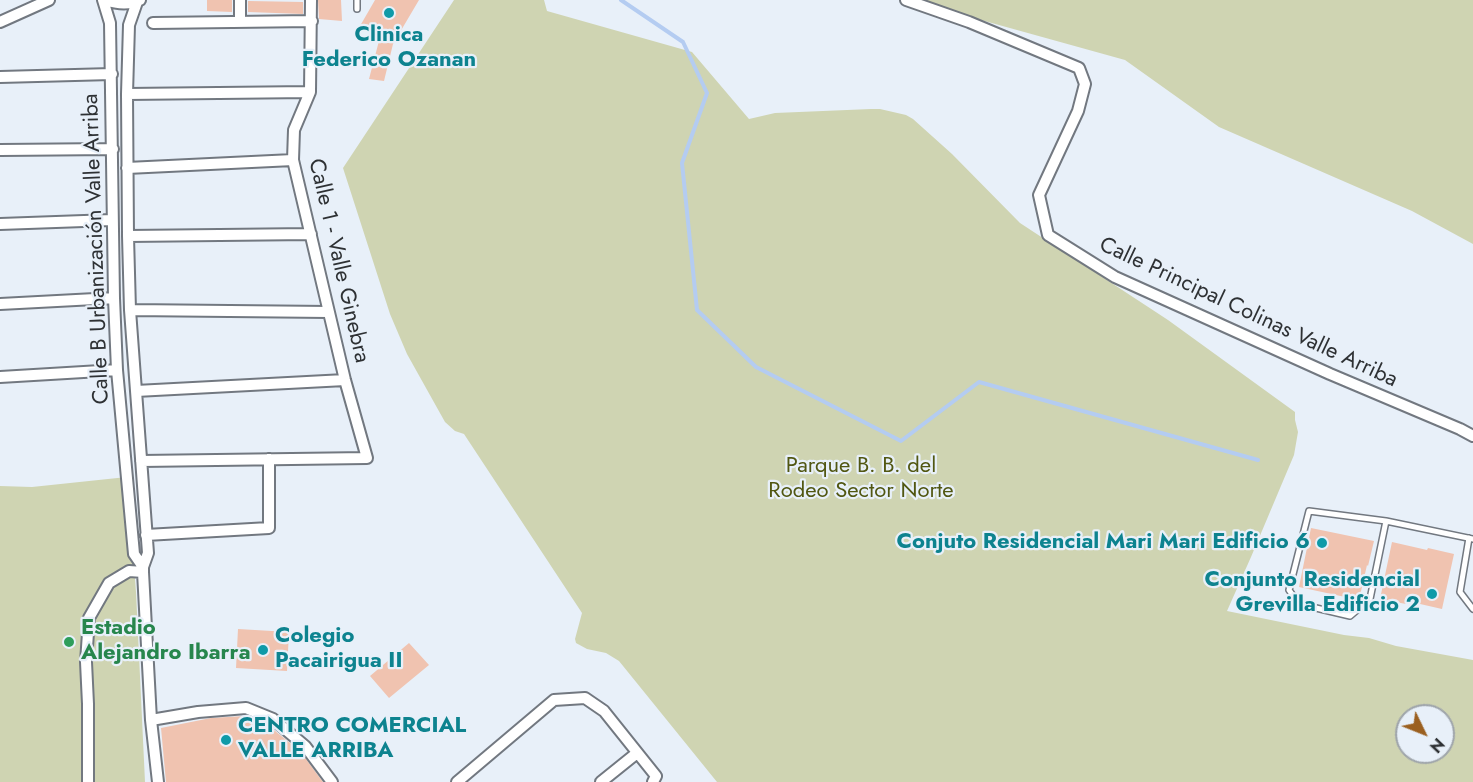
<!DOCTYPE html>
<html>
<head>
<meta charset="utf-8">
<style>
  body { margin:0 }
  #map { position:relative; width:1473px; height:782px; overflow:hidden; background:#e8f0f9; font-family:Jost,sans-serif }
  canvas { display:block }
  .north { position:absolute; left:1395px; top:704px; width:60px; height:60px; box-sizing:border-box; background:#e8f0f9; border:2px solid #9ea4aa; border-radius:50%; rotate:133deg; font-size:16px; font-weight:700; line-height:24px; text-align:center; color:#2e3134 }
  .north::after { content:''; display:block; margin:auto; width:21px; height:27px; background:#9b6020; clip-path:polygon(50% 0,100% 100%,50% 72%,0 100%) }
</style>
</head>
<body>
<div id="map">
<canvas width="1473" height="782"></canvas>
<div class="north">N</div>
</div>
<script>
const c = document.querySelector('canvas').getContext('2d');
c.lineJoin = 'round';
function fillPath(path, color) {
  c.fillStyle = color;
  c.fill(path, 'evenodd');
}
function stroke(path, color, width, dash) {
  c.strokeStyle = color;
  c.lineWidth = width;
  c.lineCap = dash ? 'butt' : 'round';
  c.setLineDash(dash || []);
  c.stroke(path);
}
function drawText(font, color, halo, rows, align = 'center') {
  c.font = font + ' Jost,sans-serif';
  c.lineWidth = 4.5;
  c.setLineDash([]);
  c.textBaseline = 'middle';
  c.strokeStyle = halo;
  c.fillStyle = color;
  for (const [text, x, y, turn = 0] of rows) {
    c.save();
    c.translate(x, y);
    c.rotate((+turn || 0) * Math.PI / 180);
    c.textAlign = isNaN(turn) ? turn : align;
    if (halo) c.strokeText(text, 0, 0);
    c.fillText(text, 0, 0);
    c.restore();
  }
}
fillPath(new Path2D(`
  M454,0H544L547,11L692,52L749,119L775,113L871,109H880L906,115L913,119L952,154L1020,223L1168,320L1295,412V420L1298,432L1294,455L1251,557L1227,611L1344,635L1369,638L1396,646L1473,660V782H717L619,661L606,653L587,649L576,643L575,639L582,613L464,434L455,431L445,422L407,354L390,314L343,168ZM1407,716H1443V752H1407Z
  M909,0H1473V244L1412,211L1219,127L1125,60Z
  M127,477L136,592L145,782H0V486L32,487Z`), '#cfd4b2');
stroke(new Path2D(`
  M621,0L683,42L707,93L682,163L697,310L756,367L901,441L979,382L1258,460`), '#b4ccf1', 4);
fillPath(new Path2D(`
  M207,0H232V12L207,11Z
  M318,0H341L342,21L319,19Z
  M375,0H419L393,44L384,81L369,79L380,37L360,26Z
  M248,1L303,2V14L248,12Z
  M1311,528L1374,541L1368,566L1367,565L1359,600L1299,587Z
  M1392,542L1427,550L1428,548L1454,554L1442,609L1407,601L1406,604L1380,599Z
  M238,629L289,632L287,671L236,668Z
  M409,643L429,665L389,698L370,676Z
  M245,716L269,726L300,751L323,782H166L161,728L211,718Z`), '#f0c3b0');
const service = new Path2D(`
  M357,9V0
  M1386,521L1370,599L1350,616L1299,604L1289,590L1309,511L1386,521L1473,539
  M1469,538L1460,592L1473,609`);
const minor = new Path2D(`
  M103,0L110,23L114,298L117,370L134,554L143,567
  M106,0C117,4 129,5 140,0
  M240,0V21
  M906,0L969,22L1079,68L1085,84L1078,111L1039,195L1048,235L1115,277L1330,374L1460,429L1473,436
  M137,2L129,25L127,94L128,236L130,310L148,553L143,567V572L151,720L158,782
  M0,22L49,0
  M153,23L312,21
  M0,77L112,74
  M127,94L310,92
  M0,150L113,149
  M127,168L293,160
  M0,224L112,220
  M128,236L311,234
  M0,304L114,298
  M130,310L329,312
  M0,377L117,370
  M136,391L345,380
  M141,461L367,458L345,380L293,160L294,130L310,92L311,0
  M146,535L269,528V459
  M151,720L198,712L246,708L273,719L305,746L332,782
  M88,782V704L86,662L89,618L109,583L129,571L143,572
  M457,782L554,700L585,698L604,711L656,776L653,782
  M601,782L637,753`);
stroke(service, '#727880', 8);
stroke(minor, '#727880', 14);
stroke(service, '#fff', 5);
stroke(minor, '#fff', 10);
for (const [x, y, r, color] of [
  [389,13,6,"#0f9aa8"],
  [1322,543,6,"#0f9aa8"],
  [1432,594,6,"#0f9aa8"],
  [69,642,6,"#2e9e5b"],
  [263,650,6,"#0f9aa8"],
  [226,740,6,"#0f9aa8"]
]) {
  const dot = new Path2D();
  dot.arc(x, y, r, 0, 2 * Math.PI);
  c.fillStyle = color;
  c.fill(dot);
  stroke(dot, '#e8f0f9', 2);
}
drawText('bold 22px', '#0d838f', '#e8f0f9', [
  ["Clinica",389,36,"center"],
  ["Federico Ozanan",389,61,"center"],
  ["Conjuto Residencial Mari Mari Edificio 6",1310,543],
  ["Conjunto Residencial",1420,581],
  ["Grevilla Edificio 2",1420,606],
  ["Colegio",275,637,"left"],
  ["Pacairigua II",275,662,"left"],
  ["CENTRO COMERCIAL",238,727,"left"],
  ["VALLE ARRIBA",238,752,"left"]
], 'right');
drawText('22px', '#2e3134', '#e8f0f9', [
  ["Calle B Urbanización Valle Arriba",97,249,-92],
  ["Calle 1 - Valle Ginebra",338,261,77],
  ["Calle Principal Colinas Valle Arriba",1248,313,25]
]);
drawText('22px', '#515712', '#e8f0f9', [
  ["Parque B. B. del",861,467],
  ["Rodeo Sector Norte",861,492]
]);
drawText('bold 22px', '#27864d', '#e8f0f9', [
  ["Estadio",81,629],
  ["Alejandro Ibarra",81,654]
], 'left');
</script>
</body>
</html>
